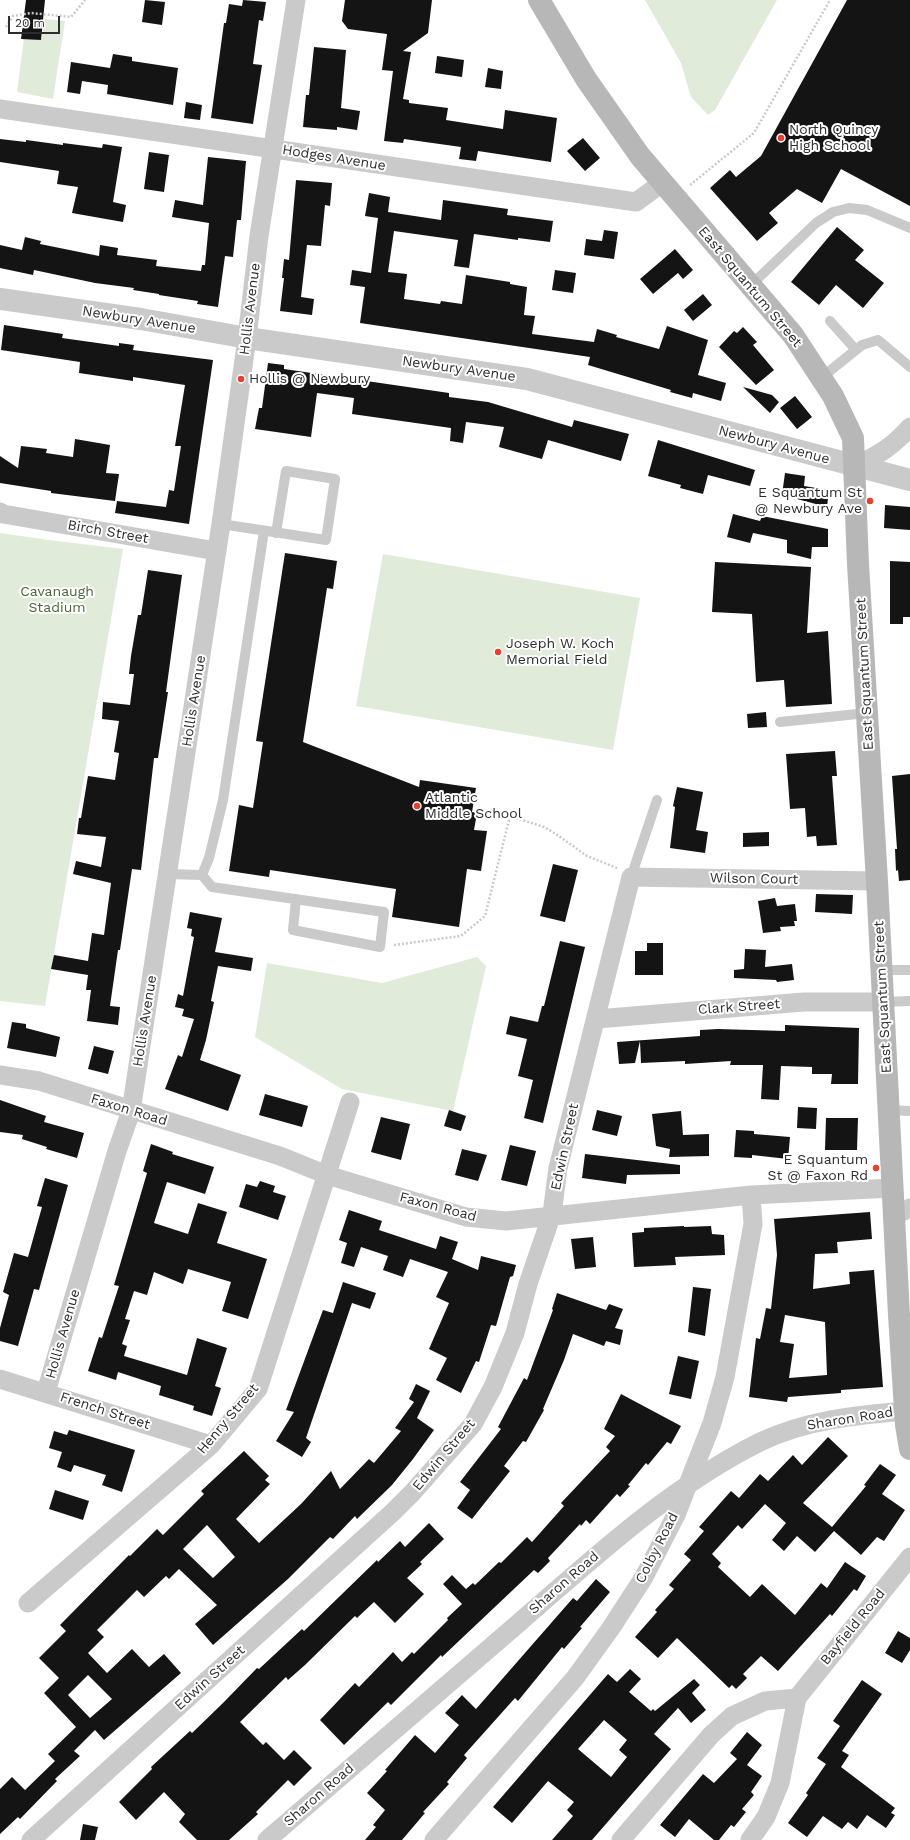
<!DOCTYPE html>
<html>
<head>
<meta charset="utf-8">
<style>
  body { margin:0 }
  #map { position:relative; width:910px; height:1840px; overflow:hidden; background:#fff; font-family:"Work Sans",sans-serif }
  canvas { display:block }
  .scale { position:absolute; left:8px; top:16px; width:52px; height:18px; box-sizing:border-box; border:2px solid #2d2d2d; border-top:0; padding-left:5px; font-size:12px; line-height:14px; white-space:nowrap; color:#2d2d2d; -webkit-text-stroke:3px #fff; paint-order:stroke }
</style>
</head>
<body>
<div id="map">
<canvas width="910" height="1840"></canvas>
<div class="scale">20 m</div>
</div>
<script>
const c = document.querySelector('canvas').getContext('2d');
c.lineJoin = 'round';
function fillPath(path, color) {
  c.fillStyle = color;
  c.fill(path, 'evenodd');
}
function stroke(path, color, width, dash) {
  c.strokeStyle = color;
  c.lineWidth = width;
  c.lineCap = dash ? 'butt' : 'round';
  c.setLineDash(dash || []);
  c.stroke(path);
}
function drawText(font, color, halo, rows, align = 'center') {
  c.font = font + ' "Work Sans",sans-serif';
  c.lineWidth = 4;
  c.setLineDash([]);
  c.textBaseline = 'middle';
  c.strokeStyle = halo;
  c.fillStyle = color;
  for (const [text, x, y, turn = 0] of rows) {
    c.save();
    c.translate(x, y);
    c.rotate((+turn || 0) * Math.PI / 180);
    c.textAlign = isNaN(turn) ? turn : align;
    if (halo) c.strokeText(text, 0, 0);
    c.fillText(text, 0, 0);
    c.restore();
  }
}
fillPath(new Path2D(`
  M645,0H777L715,110L708,115L691,97L681,63Z
  M45,19L65,21L53,99L17,92L24,38L41,40Z
  M0,533L49,540L123,549L45,1006L0,1001Z
  M383,554L640,598L613,750L356,706Z
  M477,957L486,966L453,1111L342,1089L255,1037L267,963L382,983Z`), '#e0ebda');
fillPath(new Path2D(`
  M26,0H45L41,40L21,39Z
  M145,0L165,2L162,25L142,22Z
  M243,0L266,2L263,21L259,20L253,64L262,65L253,124L211,118L224,23H226L229,4L242,6Z
  M345,0H432L428,33L403,51L411,52L403,99L409,100V103L448,108L446,120L503,129L505,110L557,118L551,162L478,151L476,161L459,159L461,147L404,139L403,143L384,141L393,71L382,70L387,34L348,29L342,21Z
  M847,0H910V206L841,169L822,203L797,189L769,213L778,223L757,241L710,188L730,170L736,177L761,156Z
  M314,47L346,50L341,108L360,111L357,130L337,127V130L303,127L306,95H309Z
  M113,54L132,57V61L178,68L173,105L107,94L108,85L82,81L80,94L67,92L71,62L110,68Z
  M437,56L464,60L462,77L435,73Z
  M488,68L503,71L501,89L485,87Z
  M186,102L202,105L200,120L184,118Z
  M583,138L600,158L585,171L567,151Z
  M0,139L26,142V140L63,145V143L102,148L103,144L122,147L113,202L126,205L123,222L72,213L78,187L57,184L59,171L0,162Z
  M149,152L169,155L164,192L144,189Z
  M208,157L246,161L241,220H237L233,257L225,256L218,307L197,304L198,301L159,295V294L133,290L134,288L95,283L34,270L33,275L0,268V245L22,250L25,237L41,241L40,244L99,256L100,245L118,248L117,255L157,260L156,266L201,271L202,265H205L209,223L172,217L175,200L203,205Z
  M296,180L332,183L330,206L325,205L321,246L307,245L301,297L314,299L312,315L280,311L284,278H282L284,259L289,260Z
  M369,193L390,197L388,212L441,220L443,200L508,209L507,215L553,221L550,242L518,238V240L474,234L469,268L454,266L458,240L394,231L388,272L407,274L404,299L440,304L441,301L462,304L466,275L510,282V284L527,287L524,315L535,316L532,334L594,342L597,329L617,335L616,337L659,349L667,326L708,340L698,375L726,383L721,401L693,393L692,398L670,392L671,390L588,365L590,357L360,323L365,287L350,285L352,270L371,273L378,218L365,216Z
  M837,227L864,250L855,260L884,283L863,308L836,285L819,305L791,282Z
  M604,230L618,232L614,259L584,255L586,239L602,241Z
  M675,249L693,270L683,279L678,273L653,294L640,279Z
  M555,270L576,273L573,293L552,290Z
  M703,294L712,305L693,321L684,310Z
  M4,325L63,334L62,338L119,346V343L134,345L133,350L213,360L189,524L115,513L117,501L166,507L169,490L174,491L181,446H175L185,385L133,377V381L79,373L80,362L1,350Z
  M743,327L757,342L753,345L774,370L756,385L719,347L734,331L737,333Z
  M268,363L284,365V369L449,393V397L488,402L572,427L574,420L629,434L621,461L548,440L542,459L499,447L504,427L466,422L463,443L450,441L451,428L352,414L354,398L317,393L311,437L255,429L259,408H262Z
  M743,387L772,395L779,402L770,413Z
  M795,396L812,417L797,429L780,408Z
  M75,439L110,445L106,473L119,474L115,501L51,493V491L0,483V456L18,468L21,446L47,449L46,453L73,457Z
  M658,440L755,470L750,486L708,475L703,494L680,488L681,485L648,476Z
  M785,473L805,476L804,486L829,490L827,507L782,495Z
  M885,505L910,507V530L884,528Z
  M733,514L760,521L762,516L828,529V547H812L811,559L787,553V540L753,533L750,543L727,537Z
  M285,553L337,561L333,589L327,588L303,742L419,787L420,780L476,788L472,812L477,813L474,830L487,831L481,871L467,869L459,927L392,917L396,889L270,870L269,877L229,871L239,805L253,808L263,742L256,741Z
  M890,561L910,562V617H903V624H890Z
  M715,562L811,567L807,633L828,631L832,704L786,707L784,680L756,682L752,614L712,612Z
  M148,570L182,575L166,692H168L164,718L158,758H154L141,870L132,869L120,950H118L110,1006L120,1007L118,1025L87,1021L91,990H86L88,975L51,969L54,955L88,961L92,933L104,935L111,883L73,874L76,861L101,867L106,837L77,834L79,818H81L88,776L115,780L119,753L114,752L119,721L102,719L103,702L130,705L134,674H129L131,656L138,615H141Z
  M766,712L767,727L748,728L747,714Z
  M835,751L837,776H832L837,845L817,846L816,836L807,837L805,808L790,809L786,754Z
  M910,774V880L899,881L898,870L896,871L895,849H897L892,776Z
  M677,787L703,792L696,830L708,832L705,853L670,848L675,807L673,806Z
  M769,832V846L743,847V833Z
  M553,864L578,870L565,922L540,916Z
  M816,894L853,895L852,914L815,912Z
  M775,898L777,906L795,904L797,921H794L795,926L780,927L781,931L763,933L758,901Z
  M190,912L222,918L215,952L253,958L251,971L218,966L211,1001L214,1002L206,1040L200,1060L241,1075L228,1111L165,1089L178,1055L182,1057L194,1019L182,1016L184,1009L175,1007L178,994L183,996L194,937L191,936L192,929L187,928Z
  M560,941L585,947L543,1123L524,1118L533,1080L518,1076L527,1039L506,1034L510,1016L538,1022L542,1006H544Z
  M647,943H663V975H635V951H647Z
  M745,949L766,950L765,967L792,964L794,980L777,982L776,980L734,978V970L744,969Z
  M12,1022L26,1024V1028L60,1037L56,1057L7,1048Z
  M785,1025L859,1028L858,1084H831L832,1074H812V1067L781,1066L779,1100L761,1099L763,1065H730L731,1061L685,1064V1061L641,1063L640,1041L635,1063L619,1064L617,1042L700,1036V1030L718,1029L785,1031Z
  M94,1046L114,1051L108,1074L88,1069Z
  M265,1094L308,1106L302,1127L259,1115Z
  M0,1100L46,1116L44,1122L84,1133L77,1158L46,1149L47,1147L22,1139L23,1135L0,1132Z
  M798,1107L817,1108L816,1129L797,1128Z
  M449,1110L466,1116L461,1131L444,1126Z
  M597,1110L622,1116L617,1136L592,1130Z
  M681,1111L683,1135L709,1134V1156L669,1157L670,1149L656,1146L652,1114Z
  M381,1117L410,1124L401,1160L371,1152Z
  M826,1118H858L857,1150H825Z
  M736,1130L754,1131V1134L790,1137L788,1159L752,1155V1158L734,1157Z
  M151,1144L173,1152L172,1154L214,1167L205,1194L167,1182L154,1223L188,1234L198,1203L227,1212L217,1243L267,1259L248,1319L222,1311L231,1282L188,1269L183,1284L154,1272L147,1295L134,1291L125,1319L130,1320L122,1344L127,1346L124,1356L187,1375L197,1338L227,1348L215,1386L221,1388L212,1416L193,1410L194,1406L159,1395L161,1386L118,1372L116,1380L88,1371L99,1337L102,1338L119,1286L114,1285L147,1173L143,1171Z
  M510,1145L536,1151L527,1186L501,1180Z
  M462,1149L487,1155L478,1181L455,1175Z
  M585,1154L680,1165V1174L627,1175L626,1184L582,1178Z
  M45,1178L68,1185L39,1290L34,1289L18,1346L0,1341V1328L9,1295L3,1292L14,1253L28,1257L42,1207L37,1206Z
  M260,1181L275,1186L273,1192L286,1196L278,1220L239,1207L246,1184L257,1187Z
  M349,1210L382,1221L379,1230L436,1249L440,1236L458,1242L452,1259L478,1270L481,1256L516,1265L513,1276L510,1277L496,1326L491,1325L479,1362L476,1361L461,1393L436,1380L447,1358L429,1349L449,1303L436,1297L448,1272L410,1259L403,1277L383,1270L388,1256L361,1247L354,1267L341,1263L347,1243L339,1240Z
  M870,1212L872,1239L837,1242L838,1253L815,1254L813,1289L850,1284L849,1272L874,1270L883,1387L841,1390V1393L788,1397L787,1402L749,1397L756,1338L760,1339L766,1308L771,1309L777,1255L774,1219ZM785,1315L825,1322L827,1375L789,1378L794,1344L780,1342Z
  M684,1226V1227L711,1226L712,1234L724,1235L725,1255L675,1257L676,1265L634,1267L632,1233L644,1232V1228Z
  M593,1237L596,1267L575,1269L571,1239Z
  M343,1282L376,1293L370,1309L352,1303L306,1438L311,1442L302,1457L276,1441L294,1412L286,1410L323,1310L333,1313Z
  M693,1287L711,1289L705,1336L688,1332Z
  M557,1293L606,1310L609,1304L623,1309L615,1328L623,1330L620,1345L606,1341L604,1346L573,1334L564,1360L543,1409L544,1410L526,1442L523,1441L504,1466L510,1471L472,1519L457,1508L470,1490L460,1482L501,1429L498,1427L524,1378L527,1380L553,1310L552,1309Z
  M678,1356L699,1361L691,1399L669,1394Z
  M416,1384L430,1391L417,1418L434,1430L413,1459L392,1485L357,1519L355,1516L333,1539L330,1537L288,1579L213,1645L195,1624L217,1605L179,1569L169,1579L166,1576L144,1597L137,1590L97,1630L104,1637L88,1653L107,1673L132,1649L149,1667L164,1654L181,1673L104,1740L95,1730L74,1751L80,1756L55,1779L57,1781L20,1819L18,1817L0,1834V1789L12,1777L25,1790L55,1761L48,1754L76,1727L44,1693L59,1678L39,1658L66,1631L60,1625L129,1555L130,1556L157,1529L163,1535L204,1494L201,1491L244,1451L269,1476L265,1480L270,1484L236,1519L259,1543L301,1504L331,1471L340,1489L369,1459L374,1463L401,1431L395,1428L414,1402L409,1399ZM207,1525L235,1557L213,1578L183,1549ZM88,1675L112,1699L90,1718L68,1695Z
  M621,1394L681,1426L671,1444L667,1442L648,1465L646,1463L628,1485L630,1486L620,1497L617,1494L590,1524L586,1520L581,1526L580,1524L548,1558L550,1561L538,1573L534,1570L442,1657L441,1655L391,1705L388,1702L344,1745L320,1720L355,1683L359,1687L393,1652L402,1662L412,1652L414,1654L448,1620L447,1618L462,1604L443,1584L452,1575L466,1589L473,1583L475,1585L499,1562L501,1563L527,1537L532,1542L564,1506L561,1503L610,1451L606,1447L615,1436L604,1429Z
  M69,1430L135,1450L122,1492L102,1485L106,1475L74,1465L71,1472L57,1467L62,1452L49,1448L54,1431L67,1435Z
  M828,1437L848,1456L803,1503L832,1527L866,1486L864,1485L880,1464L896,1475L882,1494L905,1510L884,1541L877,1537L861,1555L834,1531L815,1552L797,1536L784,1551L772,1540L786,1523L765,1504L742,1529L738,1525L712,1554L721,1563L718,1567L750,1597L762,1584L795,1615L821,1583L827,1588L845,1562L866,1576L857,1591L854,1589L832,1616L830,1614L778,1671L761,1656L743,1674L747,1678L736,1689L732,1685L729,1688L677,1638L658,1658L635,1637L657,1612L655,1610L674,1589L669,1585L691,1560L684,1554L704,1531L699,1527L731,1491L739,1498L760,1474L768,1481L793,1455L802,1465Z
  M55,1490L89,1501L83,1520L49,1509Z
  M429,1523L444,1539L420,1562L422,1564L407,1578L424,1594L395,1623L374,1602L357,1618L355,1616L305,1665L288,1680L286,1677L240,1722L263,1745L266,1742L284,1760L294,1750L312,1768L294,1786L288,1780L256,1812L258,1814L229,1840H197L179,1822L185,1814L164,1792L136,1820L119,1802L152,1769L151,1767L190,1731L192,1733L223,1703L257,1668L259,1669L302,1629L304,1631L377,1560L378,1562L400,1541L405,1547Z
  M596,1579L610,1592L580,1627L582,1628L564,1649L562,1647L518,1701L515,1698L464,1755L467,1758L447,1782L449,1784L423,1812L425,1813L402,1840H365L376,1827L373,1825L385,1810L367,1793L387,1771L385,1770L415,1735L435,1753L459,1725L445,1713L462,1695L476,1709L573,1598L577,1601Z
  M898,1631L910,1638V1650L902,1663L885,1653Z
  M630,1669L641,1679L629,1692L651,1711L653,1709L655,1711L694,1679L700,1685L692,1693L706,1710L691,1723L678,1708L654,1734L671,1749L592,1840H552L573,1816L567,1810L574,1802L548,1781L512,1823L493,1807L608,1674L617,1682ZM604,1720L627,1740L619,1750L627,1757L611,1777L578,1749Z
  M862,1680L882,1694L842,1751L849,1755L841,1767L895,1808L891,1813L895,1815L886,1828L867,1815L857,1829L848,1822L842,1829L823,1816L807,1837L788,1823L808,1795L806,1793L826,1764L817,1758L840,1726L833,1721Z
  M747,1732L762,1745L747,1765L762,1776L751,1792L754,1795L742,1809L746,1812L734,1827L731,1825L719,1840H714L689,1819L675,1837L660,1825L703,1774L714,1783L737,1759L730,1753Z
  M83,1824L98,1827L95,1840H80Z`), '#141414');
stroke(new Path2D(`
  M6,27L13,16L31,13L71,17L85,0
  M690,185L754,133L830,0
  M394,945L461,936L485,916L510,816L544,827L556,834L587,856L617,868`), '#cacaca', 2.5, [2, 2]);
stroke(new Path2D(`
  M751,285L816,223L833,212L849,208L867,210L910,228
  M830,321L856,350
  M821,378L862,345L878,340L910,367
  M221,524L326,540L335,479L286,471L276,533
  M780,722L867,713
  M167,874L202,875L212,887L384,912L380,947L293,930L296,899
  M202,875L209,858L223,800L264,531
  M631,877L657,800
  M881,970H910
  M883,1002L910,1001
  M889,1110L910,1111`), '#cacaca', 10);
stroke(new Path2D(`
  M0,109L636,202L662,183
  M854,466C878,456 893,446 910,427
  M0,512L3,514L216,551
  M596,1019L804,1002H883
  M0,1075L39,1081L280,1156L327,1175L466,1217L506,1221L751,1195L893,1188
  M894,1216L910,1208
  M0,1379L211,1445
  M46,1392L117,1151L131,1111L221,524L247,338L259,236L296,0
  M28,1603L211,1445L258,1389L350,1102
  M31,1840L393,1512L413,1492L473,1424L493,1387L515,1333L528,1284L552,1214L558,1168L631,877L877,881
  M267,1840C352,1767 436,1694 521,1621C596,1556 670,1487 760,1442C806,1420 856,1415 906,1411
  M434,1840L575,1678L611,1628L644,1577L676,1515L712,1423L725,1377L753,1224L751,1195
  M621,1840L711,1735L732,1716L765,1701L797,1698
  M750,1840L766,1817L780,1783L797,1698L910,1557`), '#cacaca', 19);
stroke(new Path2D(`
  M0,299L141,319L247,338L527,379L910,480`), '#cacaca', 22);
stroke(new Path2D(`
  M539,0L586,79L640,156L793,335L833,396L853,438L858,564L877,881L899,1315L906,1425L910,1449`), '#b7b7b7', 22);
for (const [x, y, r, color] of [
  [781,138,4,"#e5412e"],
  [241,379,4,"#e5412e"],
  [870,501,4,"#e5412e"],
  [498,652,4,"#e5412e"],
  [417,806,4,"#e5412e"],
  [876,1168,4,"#e5412e"]
]) {
  const dot = new Path2D();
  dot.arc(x, y, r, 0, 2 * Math.PI);
  c.fillStyle = color;
  c.fill(dot);
  stroke(dot, '#fff', 1.5);
}
drawText('14px', '#2d2d2d', '#fff', [
  ["North Quincy",789,130],
  ["High School",789,146],
  ["Hollis @ Newbury",249,379],
  ["E Squantum St",862,493,"right"],
  ["@ Newbury Ave",862,509,"right"],
  ["Joseph W. Koch",506,644],
  ["Memorial Field",506,660],
  ["Atlantic",425,798],
  ["Middle School",425,814],
  ["E Squantum",868,1160,"right"],
  ["St @ Faxon Rd",868,1176,"right"]
], 'left');
drawText('14px', '#2d2d2d', '#fff', [
  ["Hodges Avenue",334,158,9],
  ["East Squantum Street",750,287,50],
  ["Hollis Avenue",250,309,-83],
  ["Newbury Avenue",139,320,9],
  ["Newbury Avenue",459,369,8],
  ["Newbury Avenue",774,445,15],
  ["Birch Street",108,532,10],
  ["East Squantum Street",865,674,-93],
  ["Hollis Avenue",194,701,-81],
  ["Wilson Court",754,879,1],
  ["East Squantum Street",883,997,-93],
  ["Clark Street",739,1007,-4],
  ["Hollis Avenue",145,1021,-81],
  ["Faxon Road",129,1110,17],
  ["Edwin Street",565,1147,-78],
  ["Faxon Road",438,1207,15],
  ["Hollis Avenue",63,1334,-74],
  ["French Street",105,1411,18],
  ["Henry Street",228,1419,-50],
  ["Sharon Road",850,1419,-9],
  ["Edwin Street",444,1455,-50],
  ["Colby Road",657,1548,-63],
  ["Sharon Road",564,1583,-41],
  ["Bayfield Road",853,1627,-51],
  ["Edwin Street",210,1678,-42],
  ["Sharon Road",319,1795,-41]
]);
drawText('14px', '#48683a', '#fff', [
  ["Cavanaugh",57,592],
  ["Stadium",57,608]
]);
</script>
</body>
</html>
